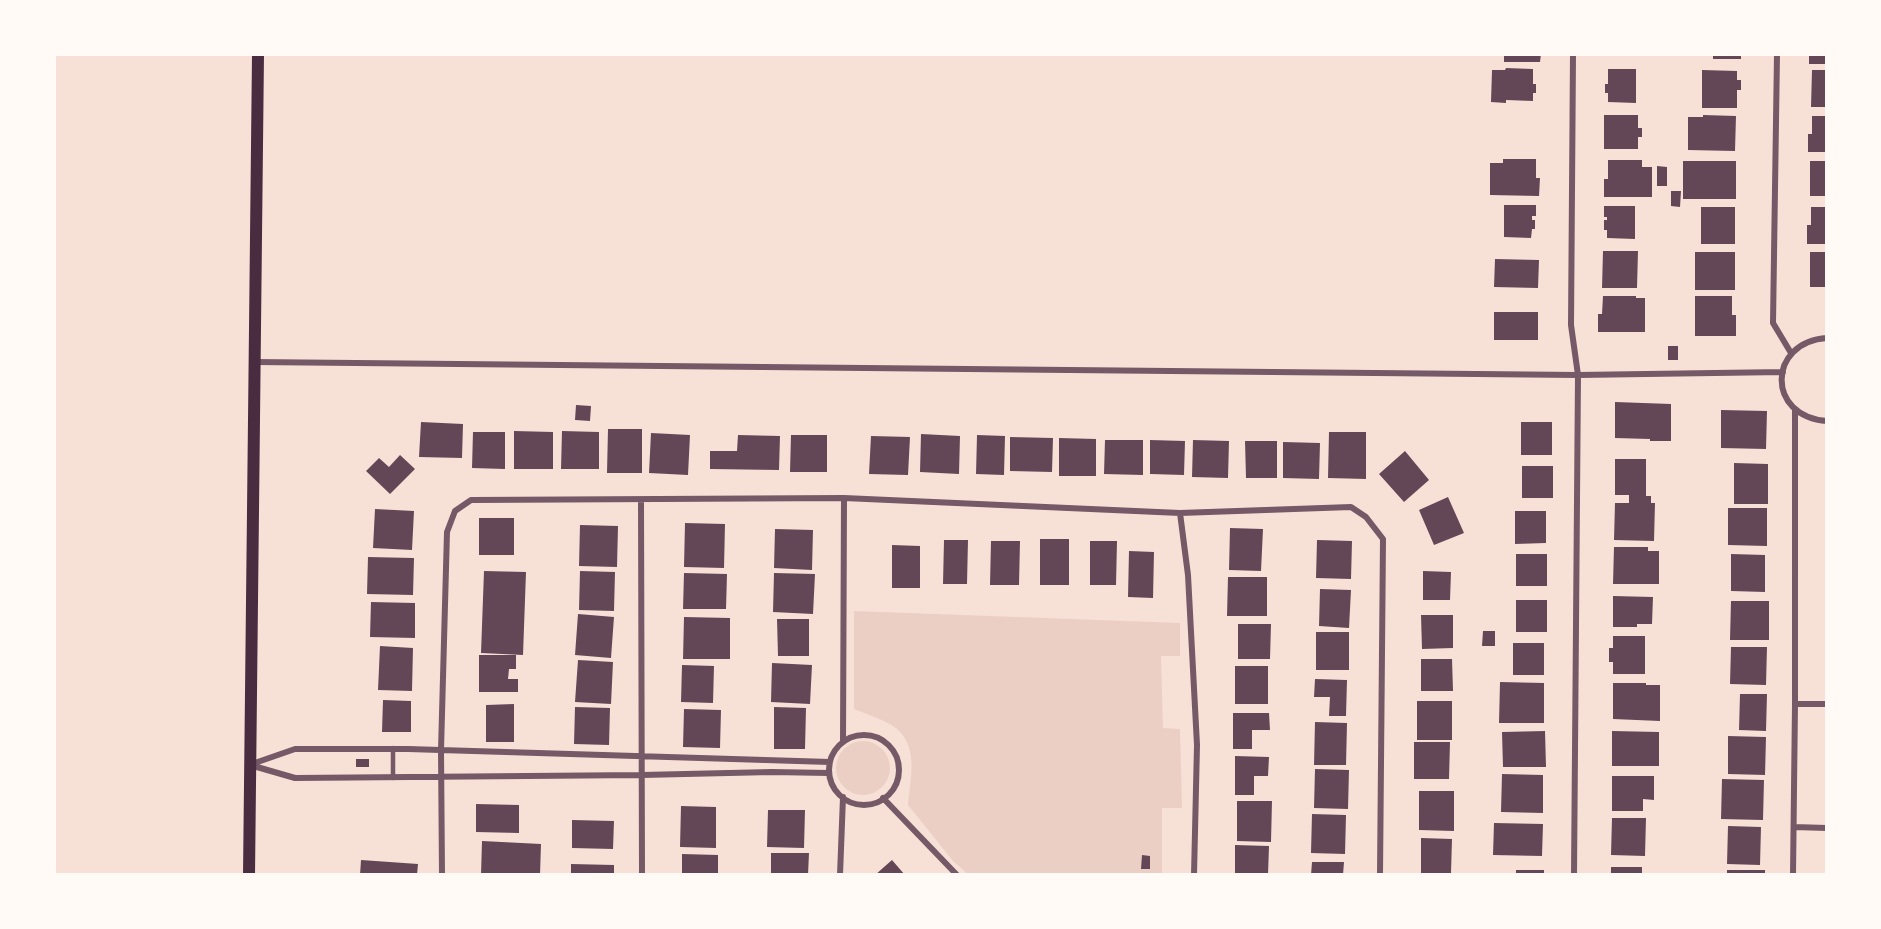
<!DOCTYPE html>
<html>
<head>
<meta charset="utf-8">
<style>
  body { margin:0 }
  #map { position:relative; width:1881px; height:929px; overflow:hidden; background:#f7e1d7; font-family:Montserrat,sans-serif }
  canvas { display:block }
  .frame { position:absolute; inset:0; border:56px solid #fffaf5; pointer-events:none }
</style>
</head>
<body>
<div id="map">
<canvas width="1881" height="929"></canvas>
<div class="frame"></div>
</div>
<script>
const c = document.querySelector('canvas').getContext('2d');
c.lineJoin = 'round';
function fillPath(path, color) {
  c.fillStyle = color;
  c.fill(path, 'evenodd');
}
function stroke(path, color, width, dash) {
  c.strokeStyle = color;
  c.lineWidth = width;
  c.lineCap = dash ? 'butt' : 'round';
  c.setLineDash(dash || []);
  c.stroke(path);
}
fillPath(new Path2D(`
  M854,611L1180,623V656H1161L1163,728L1180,729L1182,808H1162V875H969L953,861L908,805C910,781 919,748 897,729C888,721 866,714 854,709Z
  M836 768a27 27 0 1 1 54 0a27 27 0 1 1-54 0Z`), '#ebcfc5');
fillPath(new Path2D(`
  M1504,54H1541L1540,62H1504Z
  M1713,54H1741V59H1713Z
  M1809,54H1827V64H1809Z
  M1506,68L1533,69V84H1536V93H1533V101L1506,100V103L1491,102L1492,70H1505Z
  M1608,69H1636V103L1608,102V93H1605V84H1608Z
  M1702,70L1737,71V80H1741V90H1737V108H1702Z
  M1812,70H1827V107H1811Z
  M1604,115H1638V128H1642V137H1638V149H1604Z
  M1703,115L1736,116L1735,151L1688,150V117H1703Z
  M1812,116H1827V152H1808V134H1812Z
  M1503,159H1536V178H1540L1539,196L1490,195V163H1503Z
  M1608,160H1642V167H1652V197H1604V179H1608Z
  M1683,161H1736V199H1683Z
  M1810,161H1827V196H1810Z
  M1657,166L1667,167V186H1657Z
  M1671,191H1681L1680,207L1671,206Z
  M1504,205H1536V216H1532V220H1535V229H1532L1531,238L1504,237Z
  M1604,206H1635V239L1607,238V230H1604V220H1607V217H1604Z
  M1701,207H1735V244H1701Z
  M1811,207H1827V244H1807V225H1811Z
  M1603,251H1638L1637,288H1602Z
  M1695,252H1735V290H1695Z
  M1810,252H1827V287H1810Z
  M1495,259L1539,260L1538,288L1494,287Z
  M1603,296H1636V298H1645V332H1598V314H1602Z
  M1695,296H1732V315H1736V336H1695Z
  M1494,312H1538V340H1494Z
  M1668,346H1678V360H1668Z
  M1615,402L1671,404V441H1650V439L1615,438Z
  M576,405L591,406L590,421L575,420Z
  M1721,410L1767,411L1766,449L1721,448Z
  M421,422L463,424L462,458L419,457Z
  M1521,422H1552V455H1521Z
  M608,429H642V473H607Z
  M514,431L553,432V469H514Z
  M562,431L599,432V469H561Z
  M473,432H505V469L472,468Z
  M1329,432H1366V479L1328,478Z
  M651,433L690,435L688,475L649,473Z
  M921,434L960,436L959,474L920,472Z
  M738,435L780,436L779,470L710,469V451H737Z
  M791,435H827V472H790Z
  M977,435L1005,436L1004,475L976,474Z
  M871,436L910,437L908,475L869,474Z
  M1010,437L1053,438L1052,472L1010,471Z
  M1059,438L1096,439V476H1059Z
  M1105,440H1143V475L1104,474Z
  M1150,440L1185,441L1184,475L1150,474Z
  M1193,440L1229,441L1228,478L1192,477Z
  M1245,441H1277V478H1246Z
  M1283,442L1320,443L1319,479L1283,478Z
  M1405,451L1429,480L1404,502L1379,474Z
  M400,455L415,469L390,494L366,471L379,458L389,467Z
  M1615,459H1646V496H1651V503H1655L1654,541L1614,540L1615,503H1629V495H1615Z
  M1734,463L1768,464V504H1734Z
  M1522,466H1553V498H1522Z
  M1448,497L1464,533L1434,545L1419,510Z
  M1728,508H1767V546L1728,545Z
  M375,509L414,511L412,550L373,548Z
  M1515,511H1546V543L1515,544Z
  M479,518H514V555H479Z
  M685,523L725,524L724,568L684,567Z
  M580,525L618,526L617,567L579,566Z
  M1230,528L1263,529L1261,571L1229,570Z
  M775,529L813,530L812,570L774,568Z
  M1040,539H1069V585H1040Z
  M944,540H968L967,584H943Z
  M1317,540L1352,541L1351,579L1316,578Z
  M991,541H1020L1019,585H990Z
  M1090,541H1117L1116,585H1090Z
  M892,545L920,546V588H892Z
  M1614,547H1648V551H1659V584H1613Z
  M1129,551L1154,552L1153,598L1128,597Z
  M1516,554H1547V586H1516Z
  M1731,554L1765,555V592L1731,591Z
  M368,557L414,558L413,595L367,594Z
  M484,571L526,572L523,655L481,653Z
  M580,571L615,572L614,611L579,610Z
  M1423,571L1451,572L1450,600H1423Z
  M684,573L727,574L726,609H683Z
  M774,573L815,574L813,614L773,612Z
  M1228,577H1267V616H1227Z
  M1320,589L1351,590L1349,628L1319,626Z
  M1613,596L1653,597L1652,624H1637V627H1613Z
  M1516,600H1547V632H1516Z
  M1731,601H1769V640H1730Z
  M371,602L415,603V638L370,637Z
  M578,614L614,617L611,658L575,655Z
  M1421,615H1453V648L1422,649Z
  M684,617L730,618V659H683Z
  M777,619H809V656H778Z
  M1238,624H1271L1270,659H1238Z
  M1483,631H1495V646H1482Z
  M1316,632H1349V670H1316Z
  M1613,636H1645V674H1613V662H1609V648H1613Z
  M1513,643H1544V675H1513Z
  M380,646L413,648L412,691L378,690Z
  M1731,647H1767L1766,685L1730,684Z
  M479,655H516V669H509L508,679H518V692H479Z
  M1421,659H1452L1453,691H1421Z
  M578,660L613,662L611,704L575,702Z
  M772,663L812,665L810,704L771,702Z
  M682,665L714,666L713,703L681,702Z
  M1235,666H1268V704H1235Z
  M1315,679L1347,680L1346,716H1329L1330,697H1314Z
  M1500,682L1544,683V723H1499Z
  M1613,683H1646V685H1660V721L1613,719Z
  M1740,694H1767L1766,731L1739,730Z
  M383,700L411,701V732H382Z
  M1417,701H1452V740H1417Z
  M514,704V742H486V705Z
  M575,707L610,708L609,745L574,744Z
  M774,707L806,708L805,749H774Z
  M684,709L721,710L720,748L683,747Z
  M1233,713H1269L1270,730H1252V749H1233Z
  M1315,722L1347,723L1346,765H1314Z
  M1545,731L1546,767H1503L1502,732Z
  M1612,731L1659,732V766H1612Z
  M1728,736L1766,737L1765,775L1728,774Z
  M1414,742H1450L1449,779H1414Z
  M1235,756L1269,757L1268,776H1254V795H1235Z
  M356,759H369V767H356Z
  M1315,769L1349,770L1348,809L1314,808Z
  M1502,774L1543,775V813L1501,812Z
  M1612,776H1654V800L1643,799V811H1612Z
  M1722,779L1764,780L1763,820L1721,819Z
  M1419,791H1454V831L1419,830Z
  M1237,801H1272L1271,842L1237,841Z
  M476,804L519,805V833L476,832Z
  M681,806L716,807V848L680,847Z
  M768,810H805L804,848L767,847Z
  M1312,814L1346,815L1345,854L1311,853Z
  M1612,818H1646L1645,856L1611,855Z
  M572,820L614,821L613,849L572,848Z
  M1494,823L1543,824L1542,856L1493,855Z
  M1728,826L1761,827L1760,865L1727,864Z
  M1421,838L1452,839L1451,873H1421Z
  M482,841L541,844L540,875H481Z
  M1235,845L1269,846L1268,875H1235Z
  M771,853H809L808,875H771Z
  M682,854L718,855V875H682Z
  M1142,855L1150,856V869H1141Z
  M361,860L418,864L417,875H360Z
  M892,860L905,875H875Z
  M1312,862H1344L1343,875H1311Z
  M571,864L614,865V875H571Z
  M1611,867H1642V875H1611Z
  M1516,870H1544V875H1516Z
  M1727,870H1765V875H1727Z`), '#644757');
stroke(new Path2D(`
  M393,748V778`), '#755966', 4.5);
stroke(new Path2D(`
  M1573,54L1571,325L1578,375L1574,875
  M1777,54L1773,323L1791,353
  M1827,338C1767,342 1766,417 1827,421
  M254,362L1578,375L1783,372
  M641,500L642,875
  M1180,513L1188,575L1197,745L1194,875
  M1795,704H1827
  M829 770a35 35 0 1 1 70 0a35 35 0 1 1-70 0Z
  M843,742L844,498
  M249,765L295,749H408L830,762
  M250,765L295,778L642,775L772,772L829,773
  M883,798L957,875
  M1794,827L1827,828
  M442,875L441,750L447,532L455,511L471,500L844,498L1180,513L1351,507L1366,517L1383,539L1380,875
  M840,875L843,797
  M1793,875L1795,704V409`), '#755966', 6);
stroke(new Path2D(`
  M249,875L258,54`), '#4a2c40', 12);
</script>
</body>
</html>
